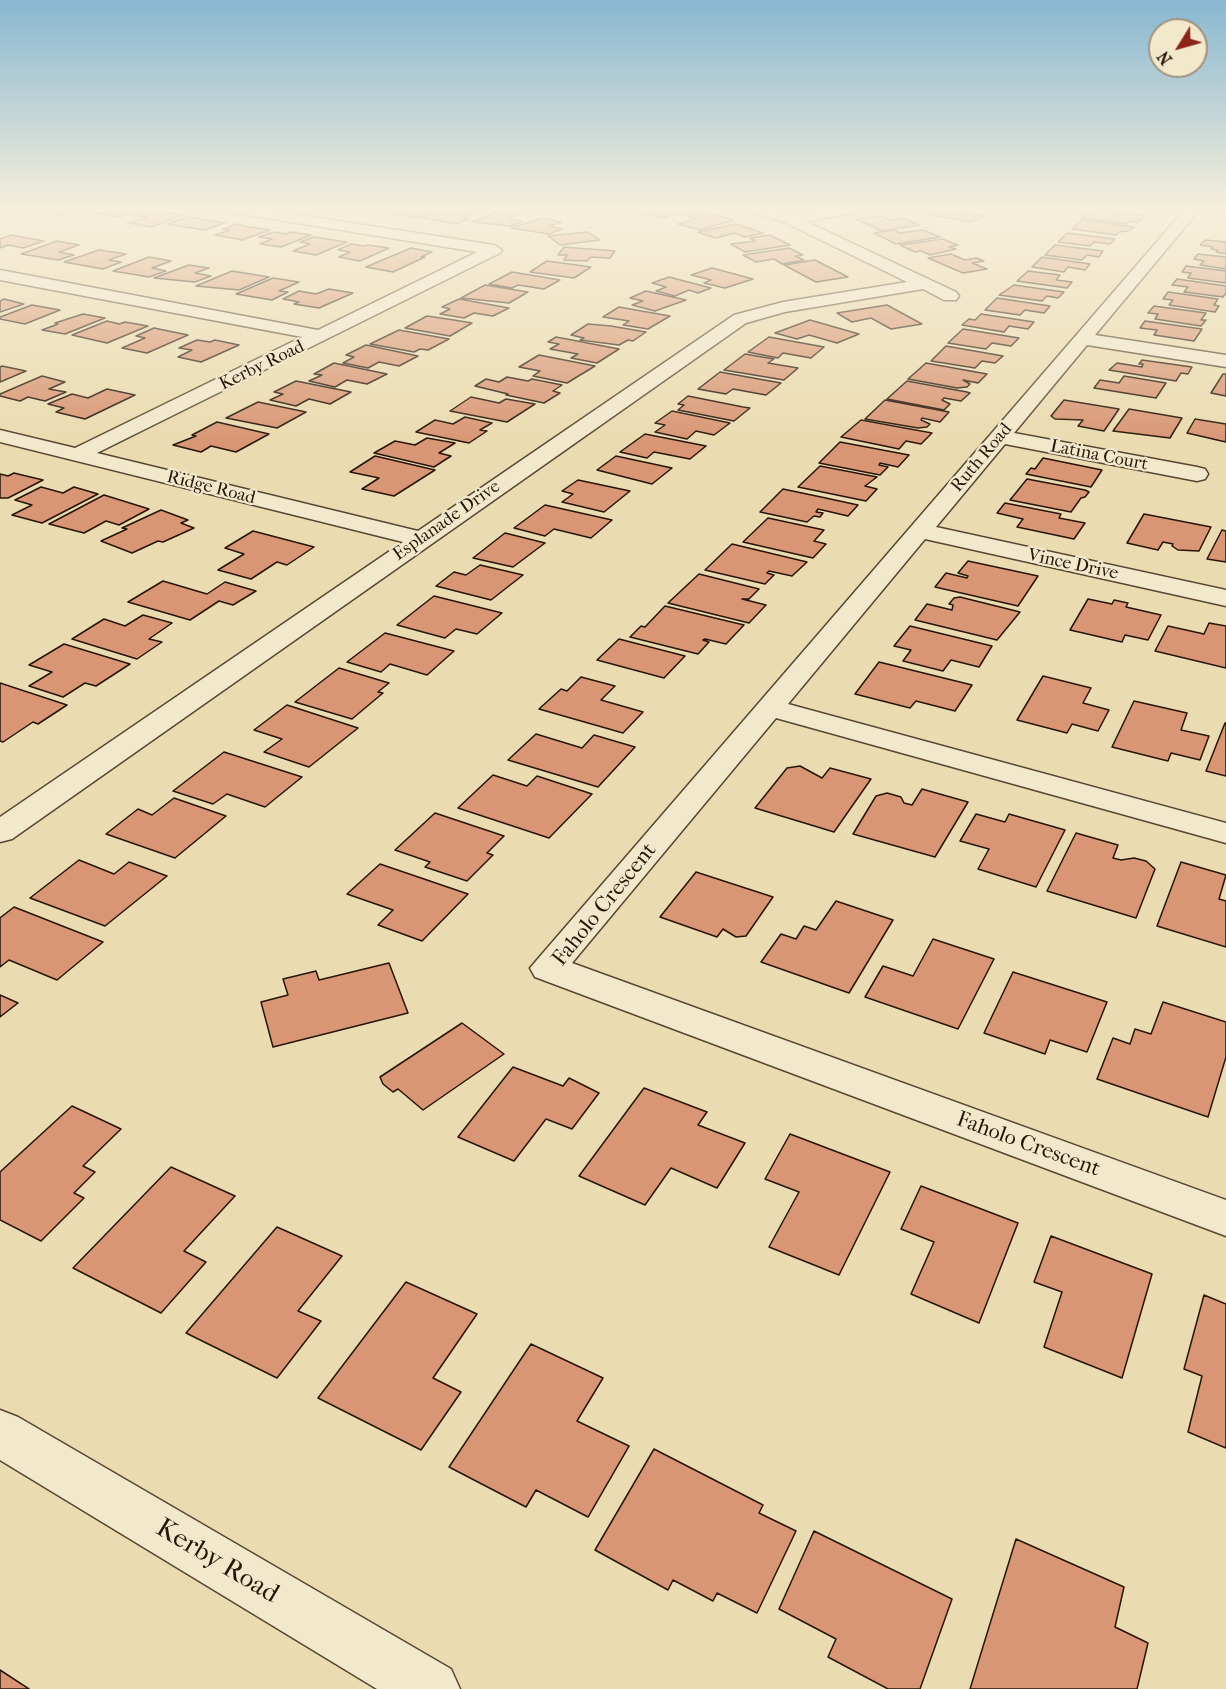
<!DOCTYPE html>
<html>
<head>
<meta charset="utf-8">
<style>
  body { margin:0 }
  #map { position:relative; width:1226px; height:1689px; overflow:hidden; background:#ebdbb0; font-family:"IM FELL French Canon",serif }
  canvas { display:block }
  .north { position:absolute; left:1148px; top:18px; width:60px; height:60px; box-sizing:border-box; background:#f2e8cc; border:2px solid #a1947e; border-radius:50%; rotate:233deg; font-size:16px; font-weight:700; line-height:24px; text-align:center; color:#271509 }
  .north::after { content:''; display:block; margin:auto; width:21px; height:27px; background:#8f2418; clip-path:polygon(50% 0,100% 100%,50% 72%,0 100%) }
</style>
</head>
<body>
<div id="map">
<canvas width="1226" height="1689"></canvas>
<div class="north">N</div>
</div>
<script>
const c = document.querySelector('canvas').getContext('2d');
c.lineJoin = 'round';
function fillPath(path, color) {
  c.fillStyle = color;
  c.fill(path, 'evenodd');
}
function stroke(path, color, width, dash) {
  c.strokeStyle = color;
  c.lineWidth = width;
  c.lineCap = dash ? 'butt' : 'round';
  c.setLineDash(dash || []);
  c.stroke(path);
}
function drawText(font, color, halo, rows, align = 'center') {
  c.font = font + ' "IM FELL French Canon",serif';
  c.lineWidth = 4.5;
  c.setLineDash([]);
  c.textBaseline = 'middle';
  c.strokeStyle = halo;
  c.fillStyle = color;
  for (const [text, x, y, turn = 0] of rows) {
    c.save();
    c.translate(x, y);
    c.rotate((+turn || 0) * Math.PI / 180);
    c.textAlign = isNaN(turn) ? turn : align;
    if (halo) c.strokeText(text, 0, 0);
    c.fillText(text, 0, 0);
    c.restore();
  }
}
const building = new Path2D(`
  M46,208H86L62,215L51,213L60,210Z
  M93,208H134L143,209L120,217L83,211Z
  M349,208H389L379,212Z
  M399,208H429L422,211L431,212L418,218L386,213Z
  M445,208L472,212L463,217L470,218L457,224L422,218Z
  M657,208H690L703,210L691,215L679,212L664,218L641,213Z
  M941,208H958L967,210L962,212L985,216L971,222L927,214Z
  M1092,208H1143H1132L1125,212Z
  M1092,209L1144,215L1138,222L1130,221L1127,224L1082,218Z
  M149,210L183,215L151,227L129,223L147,217L135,215Z
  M498,211L518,214L507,219L522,221L511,226L473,222Z
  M706,213L734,220L700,230L678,224L696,219L689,217Z
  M881,216L891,220L902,218L919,225L882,231L856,219Z
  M189,217L225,223L204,230L167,224Z
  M543,218L561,222L549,226L562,229L549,234L511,228Z
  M1082,220L1134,227L1129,231L1119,232L1116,235L1072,229Z
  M236,224L250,227L270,230L242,240L215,235L230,230L223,229Z
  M736,224L763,233L745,237L735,233L715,238L698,232Z
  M894,230L900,233L923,230L940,237L896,244L874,233Z
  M274,232L286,234L291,232L311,235L281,247L260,244L272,239L259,237Z
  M588,232L600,240L560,245L548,236Z
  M1067,233L1115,239L1110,244L1094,242L1090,246L1058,242Z
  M11,235L44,241L23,248L8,245L0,248V239Z
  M770,235L790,245L745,252L731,244L755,241L750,238Z
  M314,237L347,242L316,255L293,251L310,244L300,242Z
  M943,239L958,245L949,247L956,249L930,255L921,251L915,252L900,245Z
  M1205,240L1226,242V254L1216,252L1218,250L1211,249L1213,247L1200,245Z
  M57,241L79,245L59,252L74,255L58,260L21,254Z
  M351,244L364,246L368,245L389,248L360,261L339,257L350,252L338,250Z
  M1055,245L1103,251L1099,257L1087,255L1082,260L1045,255Z
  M564,247L615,251L610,258L591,257L587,261L564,260L567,255H558Z
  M411,248L432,252L421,257H425L393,272L366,267Z
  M789,248L803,255L795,256L804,260L782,264L774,259L756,262L743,255Z
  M99,250L126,254L109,260L121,262L103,269L64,262Z
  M951,254L965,260L976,258L984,261L972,263L987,269L963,273L928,258Z
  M1198,254L1226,257V269L1200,265L1204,261L1194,259Z
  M149,257L171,261L152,268L166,271L149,277L113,271Z
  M1042,257L1090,264L1085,270L1068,267L1064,272L1032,267Z
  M815,260L817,261L848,277L816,282L784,265Z
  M547,261L591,267L574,278L530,272Z
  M189,265L209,268L195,273L211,276L195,282L154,278Z
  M1186,266L1226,271V283L1188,278L1191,273L1182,272Z
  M712,268L753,279L725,288L704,283L711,280L691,275Z
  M232,271L269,277L239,290L196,286Z
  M1028,271L1060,275L1056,280L1072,282L1067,288L1017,281Z
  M512,272L560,280L544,289L518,285L512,288L489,284Z
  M669,277L711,288L698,293L689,290L675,296L656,291L666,287L652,283Z
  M273,278L299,282L279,291L288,292L272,300L236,294Z
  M1177,279L1226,286V293L1223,297L1184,292L1188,287L1172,285Z
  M485,285L528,292L509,303L461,298Z
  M1014,285L1064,292L1058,298L1047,296L1042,301L999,295Z
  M329,289L353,293L319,308L294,304L299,302L283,299L299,291L316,294Z
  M646,291L686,300L655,311L632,305L643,301L630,298Z
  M1168,292L1218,299L1214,305L1219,306L1215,312L1169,305L1173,300L1163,299Z
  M997,298L1050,306L1044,313L1025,310L1020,315L985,310Z
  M4,299L24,304L0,312V301Z
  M459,299L509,308L493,316L474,313L464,318L440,314L450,309L442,307Z
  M32,305L60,310L25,324L0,319V317Z
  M887,305L922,324L891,329L871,318L852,322L837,313Z
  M1154,306L1206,313L1201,320H1206L1201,326L1155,319L1158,314L1148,313Z
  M619,307L670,316L648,329L623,325L629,321L603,317Z
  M83,314L105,318L65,334L42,330L58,324L55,323Z
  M981,314L1034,322L1028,329L1009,326L1004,332L962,325L969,319L975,320Z
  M427,316L454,320L472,323L450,336L405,328Z
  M810,320L859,334L837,343L809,335L797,339L775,333Z
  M107,321L119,324L125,322L148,326L107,343L72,335Z
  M1145,321L1202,329L1194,341L1154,335L1157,330L1140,328Z
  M588,324L611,326L646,332L633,341L628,340L619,345L580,340L584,338L571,335Z
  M154,328L188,335L147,353L122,348L145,338L136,336Z
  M963,329L1019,338L1011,346L992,343L986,349L948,343Z
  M399,330L449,339L428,350L420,349L414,352L370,344Z
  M556,337L619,349L597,363L571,358L578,354L550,349L559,344L548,342Z
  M769,337L824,347L811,358L783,353L778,358L748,352Z
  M197,340L210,342L215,340L239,345L201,362L178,357L192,350L179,348Z
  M366,345L418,356L399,366L379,362L368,368L343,363L354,357L346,355Z
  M946,346L1003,356L995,363L982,361L975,368L931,361Z
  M745,354L774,359L768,363L798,368L784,380L724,370Z
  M539,355L595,366L567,383L533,376L540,371L519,367Z
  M1142,360L1192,367L1188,374L1181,373L1176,381L1109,370L1117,363L1142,367L1143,364H1139Z
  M334,363L387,374L367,384L347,380L335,387L309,381L322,375L314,374Z
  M926,363L987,374L978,383L963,380L970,384L967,387L957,388L908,379Z
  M2,366L26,371L0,382V367Z
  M720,372L781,383L766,395L733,389L726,394L698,389Z
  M1223,374H1226V396L1211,393Z
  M42,376L65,382L49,389L66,392L45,401L28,397L20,401L0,396V394Z
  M1124,376L1166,383L1156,398L1094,388L1100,380L1119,383Z
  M507,377L528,381L532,379L562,385L553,391L560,393L544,403L506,395L508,394L475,386L486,379L499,382Z
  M296,381L351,392L330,404L309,399L296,406L270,400L283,394L274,392Z
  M907,381L967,392L970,393L961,401L944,398L942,400L950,404L944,410L887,399Z
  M107,389L135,395L85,419L56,412L64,408L48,404L72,394L88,398Z
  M688,396L743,407L750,408L734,421L678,410L684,405L678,404Z
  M471,397L499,403L506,399L535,404L507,422L450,411Z
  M885,400L949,412L940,422L922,418L921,420L930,424L927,427L918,428L865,419Z
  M1064,400L1119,409L1104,431L1078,426L1083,420L1055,419L1051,416Z
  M258,402L306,412L277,428L226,418Z
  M1129,409L1182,418L1170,438L1113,431Z
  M672,411L730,423L714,435L696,431L687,439L655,432L665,425L655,423Z
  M465,417L492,423L480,430L487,431L469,443L416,432L435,420L453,424Z
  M1195,419L1226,424V442L1187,433Z
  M861,420L932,433L921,444L906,441L899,449L841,437Z
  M217,422L269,434L236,452L211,446L201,452L173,445L196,436L192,435Z
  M645,434L706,446L690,459L654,452L647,458L620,452Z
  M427,438L455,443L439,453L451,456L434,467L374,453L395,441L415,445Z
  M840,442L909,455L898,467L880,463L879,465L888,467L880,475L819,463Z
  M375,456L435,470L394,496L362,489L379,478L350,472Z
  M616,456L672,468L652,484L597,470Z
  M1043,458L1102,470L1091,487L1026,474L1031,468L1035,469Z
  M820,466L877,477L865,486L877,489L866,501L798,487Z
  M14,473L18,474L43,480L8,498H0V474L8,476Z
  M1027,479L1085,490L1089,492L1085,497L1081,498L1071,512L1010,500Z
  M578,480L630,491L604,512L562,502L573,494L562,491Z
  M41,487L63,493L74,487L98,494L42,523L12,515L32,505L15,500Z
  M783,489L821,497L858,505L848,516L818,509L816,512L823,513L820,517L814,516L807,522L760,512Z
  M104,495L149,509L119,525L106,521L84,533L49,524Z
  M1005,503L1061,514L1059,518L1085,523L1074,539L1017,527L1023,519L997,513Z
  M545,505L612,520L591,538L554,529L545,536L514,528Z
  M161,510L188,520L181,523L194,528L163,542L158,541L132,553L101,541L127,529L122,528Z
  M1144,514L1211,527L1199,551L1178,550L1172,546L1173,544L1163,542L1158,550L1127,543Z
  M768,518L824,530L814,541L826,544L813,558L743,542Z
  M1222,530L1226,531V562L1207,559Z
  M253,531L314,547L287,565L277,562L251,579L218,570L244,554L225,548Z
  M505,533L545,543L513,567L473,558Z
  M732,544L807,562L792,576L769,571L767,573L774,575L765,584L705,570Z
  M968,561L1038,576L1018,606L935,587L946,573L967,578L968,576L958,573Z
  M480,565L523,575L491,600L436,586L454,572L466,575Z
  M699,574L759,589L749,599H742L766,605L749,623L668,603Z
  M163,581L207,594L225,582L256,591L233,605L219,601L190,620L128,602Z
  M434,596L502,613L477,634L456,629L445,638L397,625Z
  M960,597L1020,612L997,640L915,620L927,604L952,610L953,605L949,604L954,598Z
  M1088,599L1112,604L1114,600L1128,603L1126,607L1161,615L1148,640L1125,635L1122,642L1070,630Z
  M665,606L744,625L726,644L705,639L703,640L709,642L698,654L630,637L641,626L645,627Z
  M143,615L172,623L149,639L162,642L137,659L72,639L104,619L125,626Z
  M1209,623L1226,626V668L1155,651L1168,626L1204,634Z
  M910,626L992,646L979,667L951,660L943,671L903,661L911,650L894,646Z
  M385,633L454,651L427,675L390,664L381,672L347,662Z
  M619,639L685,656L664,678L597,660Z
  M64,644L130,664L96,686L85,683L63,697L29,686L52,672L29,665Z
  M879,662L972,685L955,711L916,701L910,708L855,694Z
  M339,668L389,683L378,692L383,693L352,719L295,702Z
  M1043,676L1091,688L1083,703L1109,710L1098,731L1072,724L1067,733L1017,720Z
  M581,677L615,686L601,700L643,712L623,733L539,709L561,689L567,691Z
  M0,683L67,705L38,724L33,722L3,742L0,741Z
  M1134,701L1187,713L1181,730L1209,736L1200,760L1171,753L1168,761L1112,747Z
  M287,705L358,728L309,767L264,752L282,739L254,730Z
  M1225,723H1226V776L1206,771Z
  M536,734L582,748L594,735L635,747L598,787L508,760Z
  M224,752L302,777L265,807L227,794L213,804L173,791Z
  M800,766L822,778L830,768L871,779L834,832L755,808L787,768Z
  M493,775L527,786L537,776L592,794L549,838L458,808Z
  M922,789L968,802L935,857L853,834L876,796L887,793L901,797L904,803L912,805Z
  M174,798L226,816L175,858L106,834L138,809L152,815Z
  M435,813L504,836L487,853L493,855L467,881L425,867L430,862L395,850Z
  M976,814L1005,822L1009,814L1065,830L1036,887L978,869L989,849L960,841Z
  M1076,833L1118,845L1113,858L1121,860L1134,858L1146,861L1155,869L1136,918L1047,891Z
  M79,860L114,874L129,862L167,876L105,926L30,898Z
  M1181,862L1226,875L1219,899L1226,901V947L1157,926Z
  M380,864L468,894L422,941L378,925L393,910L347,894Z
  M696,872L773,897L746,936L736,937L723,929L717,937L660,917Z
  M836,901L893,920L849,993L761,962L781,934L796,939L804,926L816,930Z
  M14,907L103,942L57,980L9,960L0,967V918Z
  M933,939L994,959L958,1029L865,997L883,966L913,976Z
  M389,963L408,1013L273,1047L261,1002L288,995L283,979L316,971L319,980Z
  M1013,972L1107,1002L1087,1052L1050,1040L1045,1054L984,1033Z
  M0,995L18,1003L0,1017Z
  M1163,1002L1226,1022V1057L1208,1117L1097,1079L1113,1038L1130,1044L1135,1029L1151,1034Z
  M462,1023L504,1054L423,1110L398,1089L393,1092L383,1084L380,1077Z
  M513,1067L563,1086L569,1078L599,1093L572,1129L546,1119L514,1161L458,1137Z
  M644,1088L707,1112L698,1125L745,1143L717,1188L671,1168L645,1205L579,1176Z
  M72,1106L121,1129L83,1166L95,1172L74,1193L84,1198L41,1241L0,1220V1172Z
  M790,1134L890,1172L839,1275L769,1247L799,1192L765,1179Z
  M171,1167L235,1196L184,1251L206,1262L161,1313L73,1268Z
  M921,1186L1018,1223L979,1323L911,1294L934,1242L901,1229Z
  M277,1227L342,1256L298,1311L321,1321L277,1378L186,1333Z
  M1051,1236L1152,1274L1122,1378L1044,1347L1062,1292L1034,1282Z
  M406,1282L477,1314L433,1378L461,1392L421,1450L318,1398Z
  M1204,1295L1226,1304V1448L1188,1432L1202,1376L1184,1369Z
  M531,1344L603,1378L577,1421L629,1446L588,1517L536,1490L526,1507L449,1467Z
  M654,1449L763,1505L759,1513L796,1531L757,1613L717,1593L713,1601L673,1580L668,1590L595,1550Z
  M814,1531L952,1599L920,1689H888L828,1657L836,1639L779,1609Z
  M1016,1539L1124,1587L1115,1627L1148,1643L1137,1689H970Z
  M0,1670L29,1689H0Z`);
fillPath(building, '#d89674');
stroke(building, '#271509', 1.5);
const minor = new Path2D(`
  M222,208H255L494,245L502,250L500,253L97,453L418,531L734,315L783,302L907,282L784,222L748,211L746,208H767L790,214L835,208H869L862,212L805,221L956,292L959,296L956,300H944L923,289L785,312L746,323L12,839L0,842V817L403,542L0,442V430L75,448L302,337L0,280V270L318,330L477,252L229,212Z
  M1186,208H1201L1095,335L1226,355V367L1087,345L1014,433L1197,467L1205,469L1208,474L1205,479L1197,481L1005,444L936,527L1226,590V606L925,539L788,704L1226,823V843L776,718L572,963L1226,1200V1236L535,977L530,968Z
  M0,1410L18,1417L451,1669L460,1689H377L0,1460Z`);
stroke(minor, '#584633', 3);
fillPath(minor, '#f2e8cc');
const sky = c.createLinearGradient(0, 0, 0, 444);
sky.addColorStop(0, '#88b7d1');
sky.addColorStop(0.47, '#f6efdb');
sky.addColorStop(1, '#f6efdb00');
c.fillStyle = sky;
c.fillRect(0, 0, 1226, 444);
drawText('18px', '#271509', '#f2e8cc', [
  ["Kerby Road",262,366,-26],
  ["Latina Court",1099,456,11],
  ["Ruth Road",982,458,-50],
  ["Ridge Road",211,488,14],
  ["Esplanade Drive",447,521,-35],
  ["Vince Drive",1073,565,12]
]);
drawText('22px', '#271509', '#f2e8cc', [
  ["Faholo Crescent",605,905,-51],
  ["Faholo Crescent",1028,1145,20]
]);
drawText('27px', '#271509', '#f2e8cc', [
  ["Kerby Road",217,1562,31]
]);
</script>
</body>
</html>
